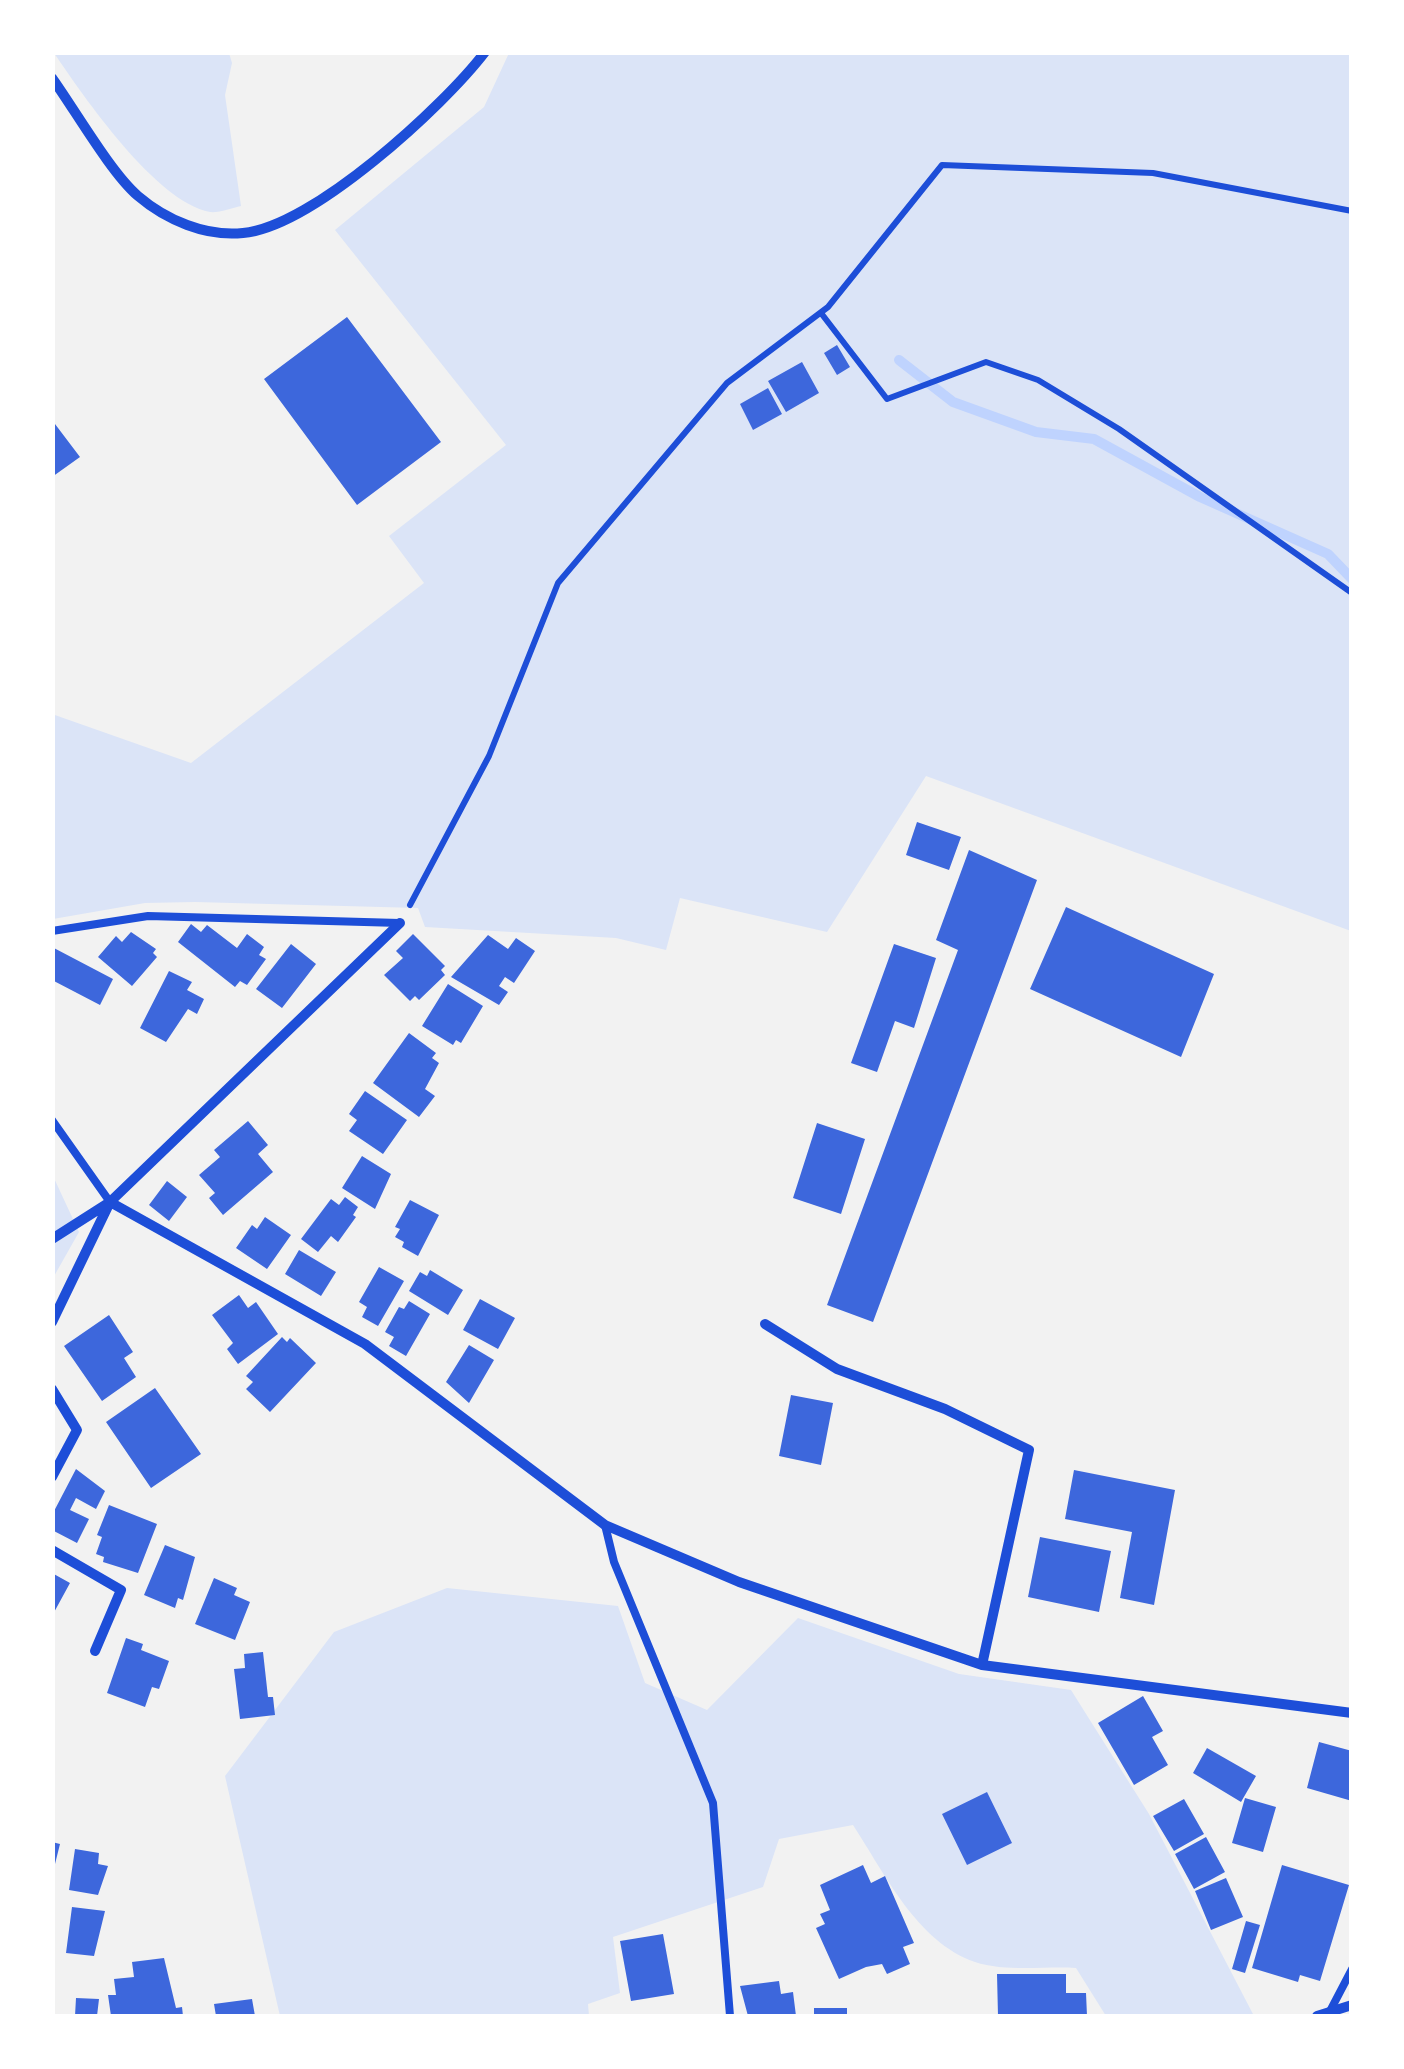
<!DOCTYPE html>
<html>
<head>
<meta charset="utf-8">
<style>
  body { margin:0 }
  #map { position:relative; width:1404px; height:2069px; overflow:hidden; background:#f2f2f2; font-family:"Space Grotesk",sans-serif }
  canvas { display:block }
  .frame { position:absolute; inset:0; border:55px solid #fff; pointer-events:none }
</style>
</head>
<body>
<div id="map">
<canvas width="1404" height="2069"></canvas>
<div class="frame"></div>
</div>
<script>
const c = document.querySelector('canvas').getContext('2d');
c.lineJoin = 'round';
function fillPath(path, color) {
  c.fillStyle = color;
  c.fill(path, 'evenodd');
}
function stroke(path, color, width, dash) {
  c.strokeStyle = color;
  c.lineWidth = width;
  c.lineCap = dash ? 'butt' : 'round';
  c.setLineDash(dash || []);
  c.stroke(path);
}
fillPath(new Path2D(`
  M54,53H229L232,63L225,95L241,206C232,208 219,213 210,212C156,202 84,97 54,53Z
  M509,53H1351V931L926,776L827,932L680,898L666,950L616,938L425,927L418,908L195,902L145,903L53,919L52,714L191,763L424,583L389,536L506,445L335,230L484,107Z
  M53,1176L79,1232L53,1278Z
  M447,1588L618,1606L645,1683L707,1710L798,1618L959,1674L1071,1690L1149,1814L1254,2016H1106L1076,1968C1046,1966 1004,1972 975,1962C917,1942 885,1874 853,1825L779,1839L763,1887L613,1937L620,1993L588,2004L589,2016H280L225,1776L334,1632Z`), '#dbe4f7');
stroke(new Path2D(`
  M899,360L953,402L1036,432L1094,439L1200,497L1328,554L1352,579`), '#bfd3fe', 10);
fillPath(new Path2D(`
  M347,317L441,442L357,505L264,379Z
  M837,345L850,367L837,375L824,353Z
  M802,362L819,393L786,412L768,381Z
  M768,388L782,414L753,430L740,404Z
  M55,424L80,457L52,477V426Z
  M917,822L961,837L949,870L906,855Z
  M969,850L1037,880L873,1322L827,1305L958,950L936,940Z
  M1066,907L1214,974L1181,1057L1030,989Z
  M191,924L201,932L207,925L237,948L247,934L264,947L259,955L266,959L247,985L240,981L235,987L178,942Z
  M131,932L156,949L153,953L157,957L132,986L98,957L116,936L122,942Z
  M413,934L445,966L441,970L445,975L419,1000L415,996L410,1001L384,975L403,958L396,951Z
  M488,935L508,949L516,938L535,951L514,983L505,977L499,986L508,992L499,1005L451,977Z
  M291,944L316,964L282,1008L256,989Z
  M894,944L936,958L914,1028L895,1021L877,1072L851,1063Z
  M52,947L113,979L100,1005L52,980Z
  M169,971L192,982L187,990L204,999L197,1014L188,1009L166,1042L140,1028Z
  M448,984L483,1006L461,1043L456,1040L453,1045L422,1026Z
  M409,1033L436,1053L432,1058L439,1063L425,1089L435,1096L419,1117L373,1083Z
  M365,1091L407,1120L383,1154L349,1131L357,1120L349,1114Z
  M248,1121L268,1145L258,1154L273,1172L223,1215L209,1198L215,1193L199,1175L220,1157L214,1150Z
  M817,1123L865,1139L841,1214L793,1198Z
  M362,1156L391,1174L375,1209L342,1188Z
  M167,1181L187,1197L169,1221L149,1205Z
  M345,1197L358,1207L353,1215L356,1217L338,1242L331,1236L318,1252L301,1239L331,1199L339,1205Z
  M410,1200L439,1215L418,1256L402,1247L404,1242L395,1237L400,1229L395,1227Z
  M265,1217L291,1235L267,1269L236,1248L252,1225L257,1229Z
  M299,1250L336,1272L321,1296L285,1274Z
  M379,1267L404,1281L378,1326L362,1317L367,1307L359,1302Z
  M430,1270L463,1290L448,1315L409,1291L420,1272L427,1276Z
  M239,1295L248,1308L256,1302L278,1334L238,1364L227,1349L233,1343L212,1315Z
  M480,1299L515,1318L498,1349L463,1330Z
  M409,1301L430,1314L406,1356L389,1346L394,1337L385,1332L399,1307L404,1309Z
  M109,1315L133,1352L124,1358L136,1377L102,1401L64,1346Z
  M282,1337L287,1342L290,1338L316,1363L270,1412L246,1389L253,1382L246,1376Z
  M469,1345L494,1360L469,1403L446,1382Z
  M155,1388L201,1454L151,1488L106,1422Z
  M791,1395L833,1403L821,1465L779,1456Z
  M76,1469L105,1491L96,1509L76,1498L70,1510L89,1519L77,1543L52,1530V1515Z
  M1074,1470L1175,1490L1154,1605L1120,1598L1132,1532L1065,1519Z
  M109,1505L157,1524L138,1573L103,1562L104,1557L96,1554L102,1537L97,1535Z
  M1040,1537L1111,1551L1099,1612L1028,1597Z
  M165,1545L195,1557L183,1600L178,1598L175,1608L144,1595Z
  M52,1573L70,1583L52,1616Z
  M214,1578L237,1588L234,1595L250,1602L235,1640L195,1624Z
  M126,1638L143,1644L141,1650L169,1661L159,1689L152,1687L145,1707L107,1693Z
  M263,1652L268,1697H273L275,1715L240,1719L234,1669L245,1668L244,1654Z
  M1143,1696L1163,1731L1152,1737L1168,1765L1134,1785L1098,1723Z
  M1319,1742L1352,1751V1801L1307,1788Z
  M1207,1748L1256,1776L1241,1802L1193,1773Z
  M987,1792L1012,1843L967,1865L942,1814Z
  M1245,1798L1276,1807L1263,1852L1232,1843Z
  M1184,1799L1204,1834L1174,1851L1153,1816Z
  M1206,1837L1225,1872L1194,1889L1175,1854Z
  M52,1842L60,1844L54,1868L52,1867Z
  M75,1849L99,1853L98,1864L108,1866L98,1895L69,1890Z
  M863,1865L871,1883L885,1876L914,1943L903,1947L910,1964L887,1974L882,1964L866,1967L839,1979L816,1928L825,1924L820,1914L830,1910L820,1885Z
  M1282,1865L1349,1885L1320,1981L1300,1975L1298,1982L1252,1968Z
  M1226,1878L1243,1917L1211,1930L1195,1891Z
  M72,1907L105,1911L94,1956L66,1953Z
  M1246,1921L1260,1925L1245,1973L1232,1969Z
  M663,1934L674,1994L631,2001L620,1941Z
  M164,1958L176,2008L182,2007L183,2016H111L108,1995H116L114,1979L134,1977L132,1962Z
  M997,1974H1066V1993H1086L1087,2016H998Z
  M779,1981L781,1994L793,1992L796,2016H748L740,1986Z
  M76,1998L99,1999L97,2016H75Z
  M252,1999L255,2016H216L214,2004Z
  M814,2008H847V2016H814Z`), '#3d67dc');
stroke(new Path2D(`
  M821,313L887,399L986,362L1038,380L1119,429L1352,593
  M410,905L489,756L558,583L727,383L828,307L942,165L1153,173L1352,211`), '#1d4ed8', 6);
stroke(new Path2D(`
  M52,931L148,916L400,923
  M52,1120L110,1202
  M605,1525L614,1562L713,1803L730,2016
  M1329,2013L1352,1969`), '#1d4ed8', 8);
stroke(new Path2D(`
  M52,78C75,110 111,173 138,196C166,220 206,237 243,233C312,227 443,107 485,52
  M52,1239L110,1202L400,923
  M52,1322L110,1202L365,1344L605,1525L739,1582L982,1665L1352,1713
  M765,1324L837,1369L945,1409L1029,1450L982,1665
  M52,1389L77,1430L52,1477
  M52,1550L121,1590L95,1651
  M1317,2016L1352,2005`), '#1d4ed8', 10);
</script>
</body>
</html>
